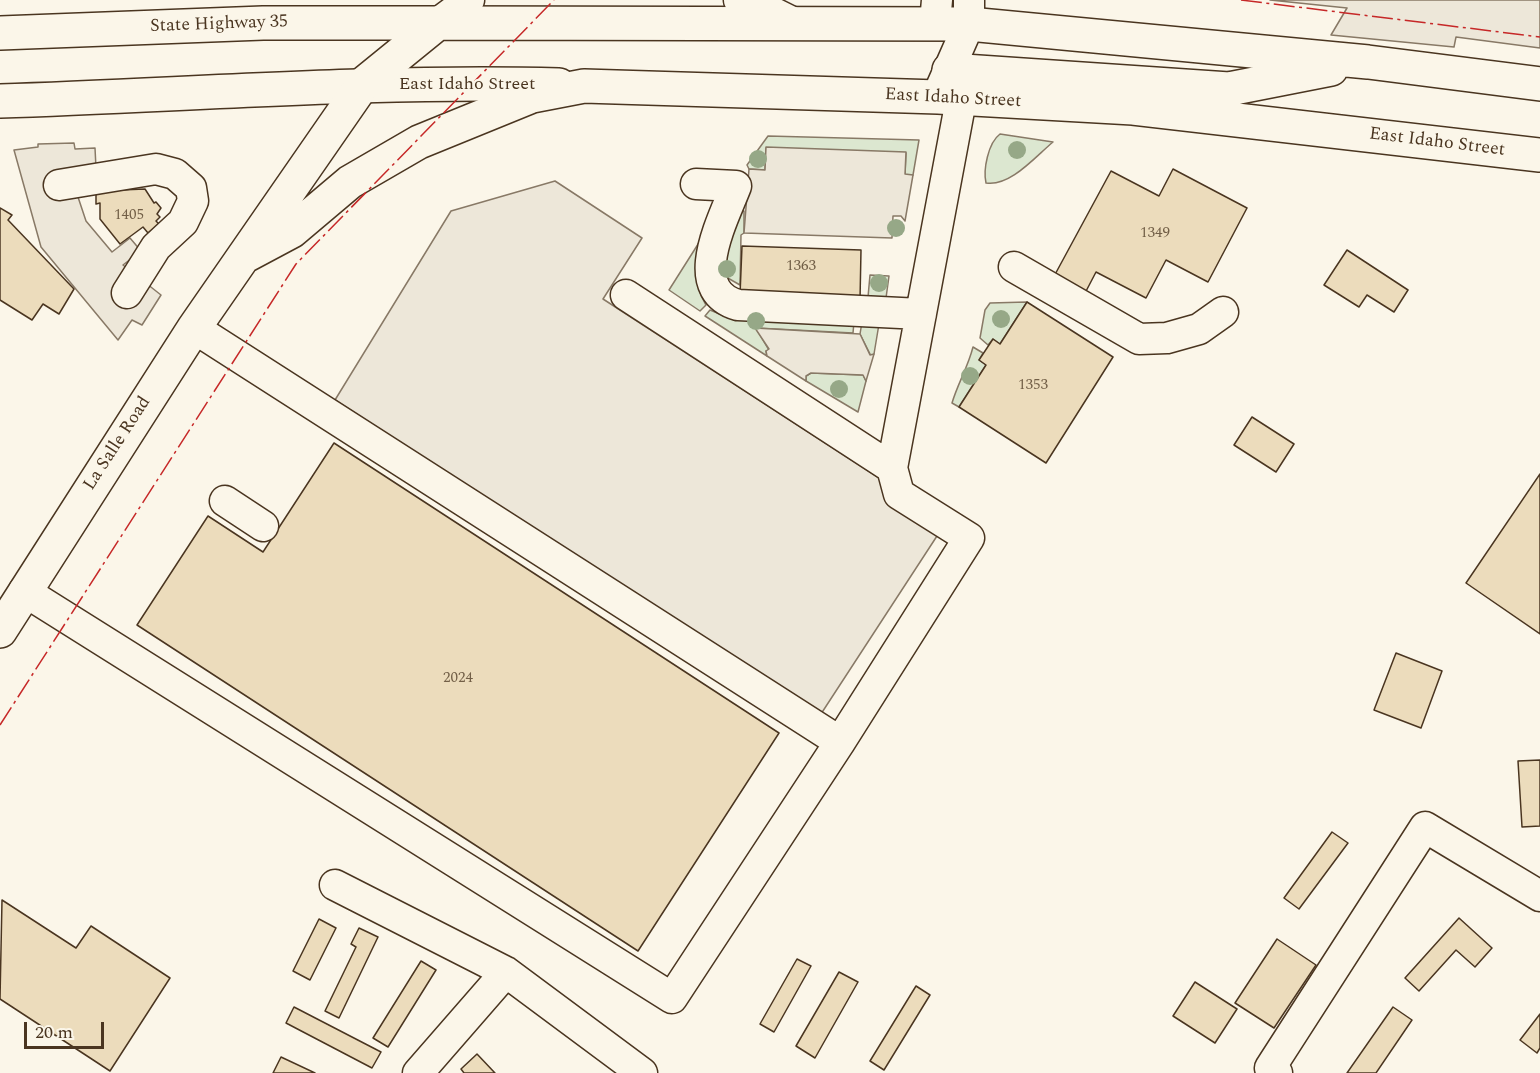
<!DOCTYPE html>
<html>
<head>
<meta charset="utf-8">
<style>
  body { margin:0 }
  #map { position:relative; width:1540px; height:1073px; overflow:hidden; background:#fbf6e9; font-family:Spectral,serif }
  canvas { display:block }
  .scale { position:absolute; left:24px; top:1022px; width:80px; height:27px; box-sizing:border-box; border:3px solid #4a3520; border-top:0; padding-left:8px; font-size:18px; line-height:21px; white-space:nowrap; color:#4a3520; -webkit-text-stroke:4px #fbf6e9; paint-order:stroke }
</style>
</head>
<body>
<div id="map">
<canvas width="1540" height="1073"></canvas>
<div class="scale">20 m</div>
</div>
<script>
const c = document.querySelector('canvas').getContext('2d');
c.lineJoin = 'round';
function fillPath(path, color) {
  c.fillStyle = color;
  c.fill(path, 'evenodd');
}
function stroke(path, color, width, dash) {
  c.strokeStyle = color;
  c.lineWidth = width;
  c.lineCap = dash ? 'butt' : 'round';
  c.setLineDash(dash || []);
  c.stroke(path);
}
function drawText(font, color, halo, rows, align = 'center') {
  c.font = font + ' Spectral,serif';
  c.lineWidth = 4.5;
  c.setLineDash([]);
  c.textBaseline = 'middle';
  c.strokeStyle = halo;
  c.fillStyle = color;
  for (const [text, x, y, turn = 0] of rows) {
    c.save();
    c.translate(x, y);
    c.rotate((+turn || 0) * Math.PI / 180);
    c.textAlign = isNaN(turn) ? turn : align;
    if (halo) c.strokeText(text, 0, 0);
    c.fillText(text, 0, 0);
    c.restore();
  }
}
const green = new Path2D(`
  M1000,134L1053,142C1035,157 1010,187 986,183C983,170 988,143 1000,134Z
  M768,136L919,140L913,175H905L906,153L766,148L765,170L749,169L747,165Z
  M744,211V233L741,235L740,285L726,277V230L736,212Z
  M707,230C699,257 690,280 706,305L700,311L669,290Z
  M870,275L889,276L886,298L867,308Z
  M1027,302L1000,344L993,339L988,345L980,338L985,310L990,303Z
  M710,310L732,319L854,322L853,333L756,328L769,350L766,351L767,356L705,316Z
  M862,322L879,324L874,354L871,356L860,334Z
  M973,347L983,353L979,360L986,365L959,407L952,403C958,383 968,367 973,347Z
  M811,373L863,375L866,381L858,412L806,381V376Z`);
fillPath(green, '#dce7d0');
stroke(green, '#887966', 1.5);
const parking = new Path2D(`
  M1270,0H1540V48L1456,37L1454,47L1331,35L1347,8Z
  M74,143L75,149L95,148L96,168L76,191L86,221L112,252L130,238L141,251L123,265L161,295L142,325L132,320L118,340L41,247L14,150L38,147V144Z
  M766,147L906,152L905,174L913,175L905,221L901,216H893L892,238L744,233L749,169L765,170Z
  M555,181L642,238L603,299L887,483L937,536L819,717L335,400L451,211Z
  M755,328L860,334L870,355L874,354L866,381L863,375L811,373L806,376V381L767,356L766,351L769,349Z`);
fillPath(parking, '#ede7d9');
stroke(parking, '#887966', 1.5);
const building = new Path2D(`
  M1173,169L1247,208L1208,282L1166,260L1146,298L1096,272L1083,297L1052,280L1111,171L1159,196Z
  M145,189L154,203L156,202L161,208L157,214L160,217L156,221L159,224L148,233L143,227L120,244L100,219V203L96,204V191Z
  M0,208L12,215L8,220L74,289L59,314L43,304L32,320L0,300Z
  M742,246L861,250L860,300L740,295Z
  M1347,250L1408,290L1394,312L1367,295L1359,307L1324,285Z
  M1027,302L1113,357L1046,463L959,407L986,365L979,360L993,339L1000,344Z
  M1252,417L1294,444L1276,472L1234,445Z
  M334,443L779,733L638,951L137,625L208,516L263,552Z
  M1540,474V634L1466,583Z
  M1396,653L1442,671L1421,728L1374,710Z
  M1540,760V826L1522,827L1518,761Z
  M1332,832L1348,843L1299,909L1284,898Z
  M2,900L76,948L91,926L170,978L110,1071L0,999Z
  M1459,918L1492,948L1475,967L1456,950L1419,991L1405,978Z
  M319,919L336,928L310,980L293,971Z
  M359,928L378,937L339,1018L325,1011L356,947L351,944Z
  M1277,939L1316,965L1274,1028L1235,1003Z
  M797,959L811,966L774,1032L760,1024Z
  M421,961L436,970L388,1047L373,1038Z
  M839,972L858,982L815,1058L796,1046Z
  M1195,982L1237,1009L1215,1043L1173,1016Z
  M916,986L930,995L884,1070L870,1061Z
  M294,1007L381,1052L372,1068L286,1023Z
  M1393,1007L1412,1020L1376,1073H1347Z
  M1540,1014V1048L1537,1053L1520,1040Z
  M477,1054L495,1073H464L461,1069Z
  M281,1057L315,1073H273Z`);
fillPath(building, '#ecdcbc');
stroke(building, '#4a3520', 1.5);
const minor = new Path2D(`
  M739,0L750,1L792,22
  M438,23L469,0
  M935,23L937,0
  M940,90L969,24V0
  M696,184L736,186C723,220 685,290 738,305L921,314
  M59,185L156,169L175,174L191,188L193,201L183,222L156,247L127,293
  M1014,267L1139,339L1167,338L1199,329L1223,312
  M194,328L840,742
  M892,468L961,100
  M225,501L263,526
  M24,591L672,998L840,742L969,538L899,494L892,468L626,295
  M335,885L506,972L642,1073
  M418,1073L506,972
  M1277,1073L1270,1068L1425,827L1540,896`);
const major = new Path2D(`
  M0,33L263,23H438
  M0,101C186,95 373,80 559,85`);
const highway = new Path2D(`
  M949,70L1229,89L1331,69
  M247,255L292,231L350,182L419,142L532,96L584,86L938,97L1133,108L1540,155
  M0,631L194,328L363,84L438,23L969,24L1368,62L1540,84`);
stroke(minor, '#4a3520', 33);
stroke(major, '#4a3520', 36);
stroke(highway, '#4a3520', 36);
stroke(minor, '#fbf6e9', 30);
stroke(major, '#fbf6e9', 33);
stroke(highway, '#fbf6e9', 33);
stroke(new Path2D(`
  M1241,0L1540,37
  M0,725L296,264L554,0`), '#c62828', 1.5, [21, 4.5, 3, 4.5]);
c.fillStyle = '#96a887';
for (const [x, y] of [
  [1017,150],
  [758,159],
  [896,228],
  [727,269],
  [879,283],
  [1001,319],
  [756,321],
  [970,376],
  [839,389]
]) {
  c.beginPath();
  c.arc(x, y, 9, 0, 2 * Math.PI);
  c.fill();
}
drawText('15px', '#725f47', null, [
  ["1405",129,216],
  ["1349",1155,234],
  ["1363",801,267],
  ["1353",1033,386],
  ["2024",458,679]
]);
drawText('18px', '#4a3520', '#fbf6e9', [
  ["State Highway 35",219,25,-2],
  ["East Idaho Street",467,85],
  ["East Idaho Street",953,99,3],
  ["East Idaho Street",1437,143,7],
  ["La Salle Road",118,444,-57]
]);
</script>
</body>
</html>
